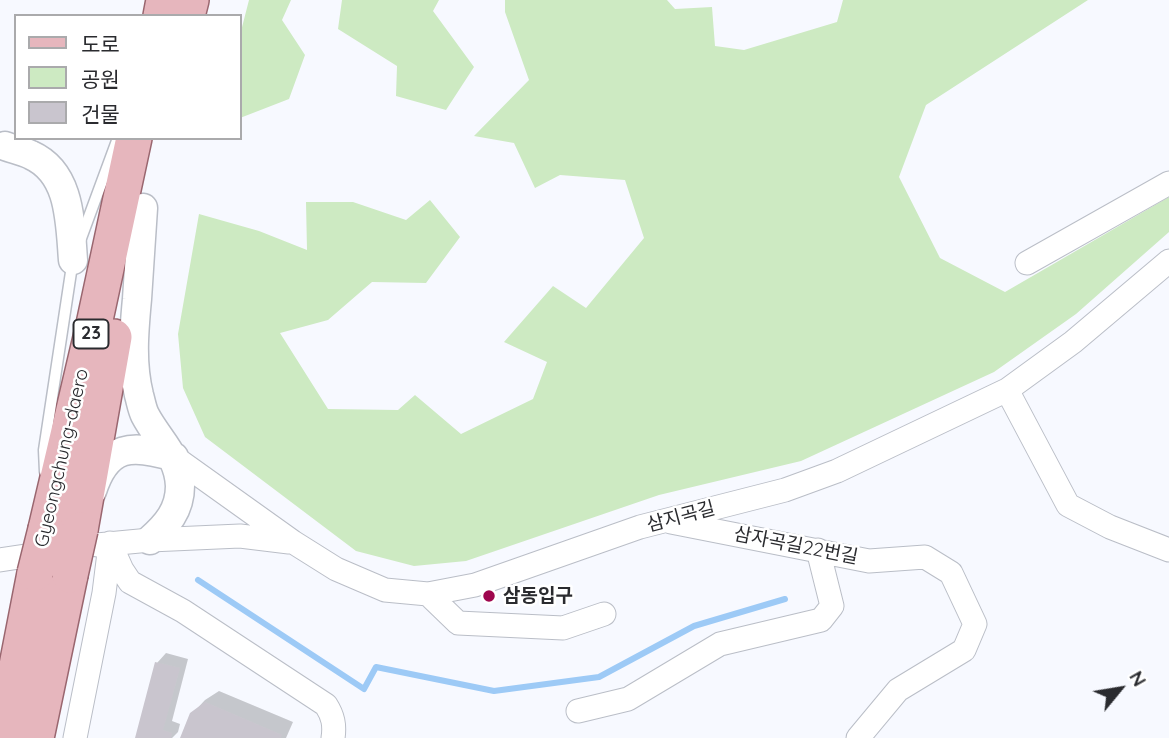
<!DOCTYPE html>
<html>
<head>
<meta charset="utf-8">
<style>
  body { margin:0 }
  #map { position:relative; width:1169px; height:738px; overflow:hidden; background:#f7f9ff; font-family:Quicksand,"Noto Sans KR",sans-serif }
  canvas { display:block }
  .legend { position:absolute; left:14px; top:14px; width:228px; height:126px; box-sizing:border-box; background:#fff; border:2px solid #aaaaac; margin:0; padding:9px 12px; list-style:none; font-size:21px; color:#2a2b2f }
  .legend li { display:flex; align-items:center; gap:14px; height:35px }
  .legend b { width:35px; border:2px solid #aaaaac }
  .north { position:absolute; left:1085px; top:654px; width:70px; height:70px; -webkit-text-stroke:5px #fff; paint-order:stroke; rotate:60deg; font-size:19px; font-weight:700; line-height:28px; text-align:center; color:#2a2b2f }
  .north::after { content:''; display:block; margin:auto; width:24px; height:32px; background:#2a2b2f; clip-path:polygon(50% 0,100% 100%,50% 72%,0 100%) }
</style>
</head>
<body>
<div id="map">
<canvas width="1169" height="738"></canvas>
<ul class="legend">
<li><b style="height:9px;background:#e6b6bd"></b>도로</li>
<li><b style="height:19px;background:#cdeac2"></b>공원</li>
<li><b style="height:19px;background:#c9c5ce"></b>건물</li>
</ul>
<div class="north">N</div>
</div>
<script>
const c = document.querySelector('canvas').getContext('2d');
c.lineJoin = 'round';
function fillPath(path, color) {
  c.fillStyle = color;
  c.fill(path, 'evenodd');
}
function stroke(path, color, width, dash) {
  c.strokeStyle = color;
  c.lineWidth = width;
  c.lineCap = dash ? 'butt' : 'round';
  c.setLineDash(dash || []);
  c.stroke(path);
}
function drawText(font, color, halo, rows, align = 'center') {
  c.font = font + ' Quicksand,"Noto Sans KR",sans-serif';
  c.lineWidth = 5;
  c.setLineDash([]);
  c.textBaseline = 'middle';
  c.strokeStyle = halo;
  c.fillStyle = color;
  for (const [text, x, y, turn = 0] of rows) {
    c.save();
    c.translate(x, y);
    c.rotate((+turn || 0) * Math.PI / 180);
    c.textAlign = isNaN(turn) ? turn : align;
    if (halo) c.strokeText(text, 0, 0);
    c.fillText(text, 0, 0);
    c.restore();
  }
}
fillPath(new Path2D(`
  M249,0H291L282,20L305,55L289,99L240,118V35Z
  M342,0H439L433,11L474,67L446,110L396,96L397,66L338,29Z
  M505,0H667L675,9L712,7L715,46L744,50L837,22L843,0H1088L926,105L899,177L940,258L1005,292L1169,197V232L1076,314L994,372L801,461L659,495L466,561L414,566L356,551L205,437L183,388L178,334L199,214L259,231L307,250L306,202H353L406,220L430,200L460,237L426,283L372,282L328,320L280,333L328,409L398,410L415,395L461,434L533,399L547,362L504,342L553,286L586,308L644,238L625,180L560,175L535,188L514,143L474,136L529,80L505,12Z`), '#cdeac2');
fillPath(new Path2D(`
  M166,653L188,659L172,721L180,724L178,732L172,738H137L157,663Z
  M219,691L293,722L286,738H182L192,714L205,700Z`), '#0003');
stroke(new Path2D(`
  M198,580L364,689L376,667L494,691L599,677L694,626L785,599`), '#9dcaf6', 6);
fillPath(new Path2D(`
  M155,662L180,668L163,730L172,733L171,738H135Z
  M205,702L282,735L280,738H180L190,713Z`), '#c9c5ce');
const service = new Path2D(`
  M80,241L118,138
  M45,472L44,450L73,259`);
const minor = new Path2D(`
  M1027,263L1169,183
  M1007,390L1068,505L1110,527L1169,550
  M174,457L293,542L336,569L385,590L428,594L475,585L640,527L785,490L837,471L1007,390L1073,342L1169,261
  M671,522L869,561L925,557L951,573L975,624L964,650L898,690L858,738
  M110,543L122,570L130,582L183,611L326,705C333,716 335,725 333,738
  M97,545L150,540L240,536L289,542
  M0,560L52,552
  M428,594L458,623L563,628L604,614
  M578,711L628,699L720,644L821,620L832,606L818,550
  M75,738L104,593L110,545`);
const tertiary = new Path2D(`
  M5,146C13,149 23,151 31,155C71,173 70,222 73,260
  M143,208C141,238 139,269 137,299C134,331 131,363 139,395C141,402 142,409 145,415C158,440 179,456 180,486C180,510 167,525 150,540
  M92,491C107,444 132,444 174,457`);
const primary = new Path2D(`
  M161,16L164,0
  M187,16L191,0
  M46,529L93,329L134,138
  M80,530L114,337
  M3,738L35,573
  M36,738L70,575`);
stroke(service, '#babec7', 13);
stroke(minor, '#babec7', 25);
stroke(tertiary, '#babec7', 31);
stroke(primary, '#99666f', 38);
stroke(service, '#fff', 10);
stroke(minor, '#fff', 23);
stroke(tertiary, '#fff', 28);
stroke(primary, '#e6b6bd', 35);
const primaryBridge = new Path2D(`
  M35,573L46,529
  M70,575L80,530`);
stroke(primaryBridge, '#99666f', 38, []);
stroke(primaryBridge, '#e6b6bd', 35);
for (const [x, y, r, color] of [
  [489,596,7,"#9e064e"]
]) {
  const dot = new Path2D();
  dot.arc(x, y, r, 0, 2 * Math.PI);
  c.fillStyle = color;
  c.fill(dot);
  stroke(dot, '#fff', 2.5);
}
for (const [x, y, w] of [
  [91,334,35]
]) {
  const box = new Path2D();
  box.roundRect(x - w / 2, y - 14.5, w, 29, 5);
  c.fillStyle = '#fff';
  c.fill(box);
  stroke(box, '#2a2b2f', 2);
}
drawText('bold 18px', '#2a2b2f', null, [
  ["23",91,334]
]);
drawText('19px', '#2a2b2f', '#fff', [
  ["Gyeongchung-daero",62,458,-77],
  ["삼지곡길",681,517,-15],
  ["삼자곡길22번길",796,546,11]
]);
drawText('bold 19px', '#2a2b2f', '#fff', [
  ["삼동입구",503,596]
], 'left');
</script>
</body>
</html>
